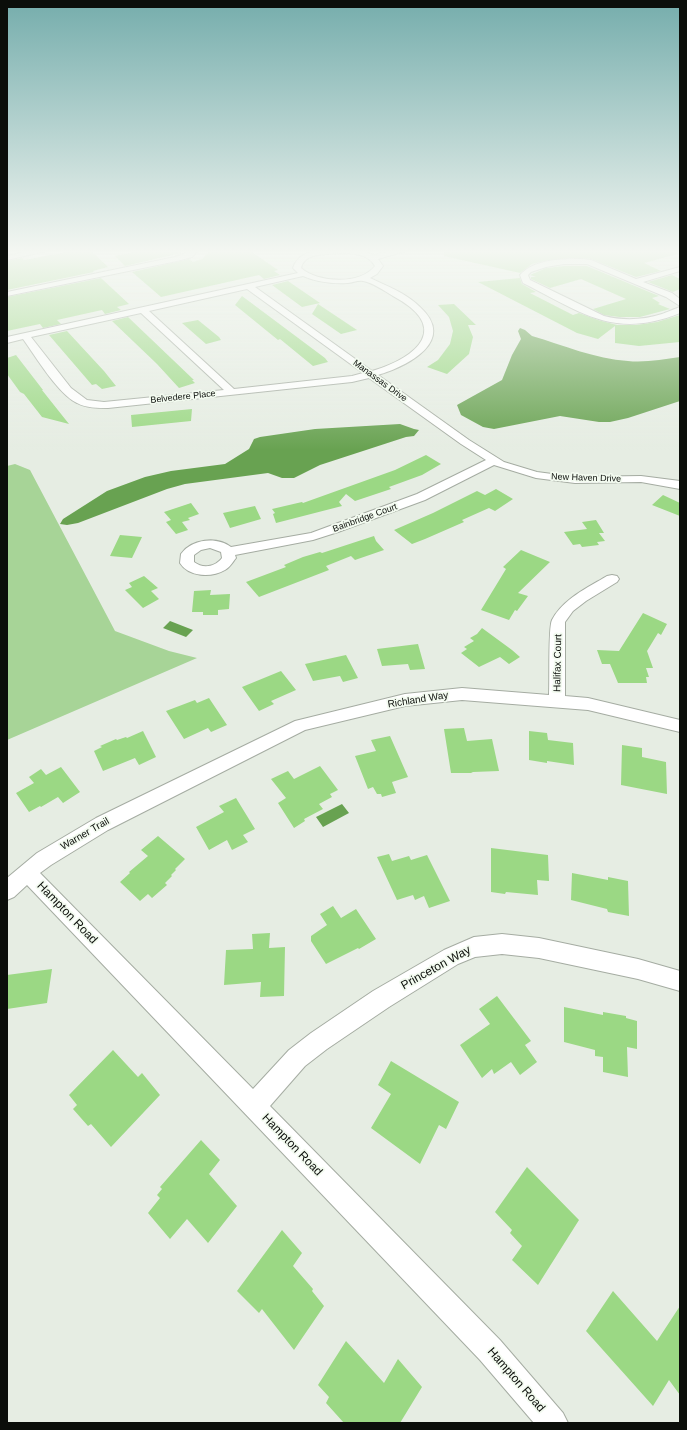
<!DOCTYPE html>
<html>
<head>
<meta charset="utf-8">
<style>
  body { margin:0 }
  #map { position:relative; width:687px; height:1430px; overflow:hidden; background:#e6ede3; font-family:Arial,sans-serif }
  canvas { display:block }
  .frame { position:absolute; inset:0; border:8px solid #0b0e0a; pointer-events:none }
</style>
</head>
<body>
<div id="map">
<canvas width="687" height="1430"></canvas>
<div class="frame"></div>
</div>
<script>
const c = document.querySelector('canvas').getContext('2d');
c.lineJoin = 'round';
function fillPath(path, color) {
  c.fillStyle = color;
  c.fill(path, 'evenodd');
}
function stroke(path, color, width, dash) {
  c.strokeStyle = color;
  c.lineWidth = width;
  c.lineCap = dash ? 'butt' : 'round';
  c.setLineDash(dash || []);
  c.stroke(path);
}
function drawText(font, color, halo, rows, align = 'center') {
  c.font = font + ' Arial,sans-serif';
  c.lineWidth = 3.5;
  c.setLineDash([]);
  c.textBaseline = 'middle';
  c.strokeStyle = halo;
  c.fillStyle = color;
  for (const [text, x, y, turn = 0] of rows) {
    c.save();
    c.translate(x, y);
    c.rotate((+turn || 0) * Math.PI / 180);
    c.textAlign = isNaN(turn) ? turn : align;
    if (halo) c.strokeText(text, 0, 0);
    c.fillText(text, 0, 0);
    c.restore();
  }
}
fillPath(new Path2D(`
  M15,464L30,470L115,631L169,651L197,658L7,740V466Z`), '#a7d497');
fillPath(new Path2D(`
  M520,328L525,330L532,336C563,345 595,359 628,361C645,363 663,359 680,357V401L628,418L610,422H599L560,416L494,429L483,427L461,415L457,405L502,380L512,355L521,339L518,331Z
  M400,424L414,429L419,430L414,436L406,437L320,465L294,478H282L268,473L185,484L167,489L78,523L67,525L60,524L63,519L107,491L145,477L171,471L225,464L249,449L254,439L260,437L315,429Z
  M170,621L193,630L186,637L163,628Z
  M342,804L349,813L323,827L316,817Z`), '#68a251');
fillPath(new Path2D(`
  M78,250H90L108,267L93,271L94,272L7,290V261L22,258L24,260Z
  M144,250H177L181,253L125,266L115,256Z
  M211,250H249L278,270L274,271L280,275L264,279L259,275L161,297L132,272L189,259L193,262L202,259Z
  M444,250H676L677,254L644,263L661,271L636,277L591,259L574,258L549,260L532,264L520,273L444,256Z
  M564,266H587L659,296L652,298L660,303L658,304L670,309L640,317H619L604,315L593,309L626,299L581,279L550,288L531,279V277H536L530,275L546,268Z
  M672,275L680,279V289L673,292L648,282Z
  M101,278L129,304L117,307L121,310L105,314L102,310L57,320L61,324L43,328L40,324L7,331V297Z
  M520,278L522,284L536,292L530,293L573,315L579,313L598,320L617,325H636L657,322L680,315V342L639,346L615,343V326L598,339L577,333L478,282Z
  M288,281L320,303L302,307L272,285Z
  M242,296L325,358L328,362L313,366L280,339L278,340L235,305Z
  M318,304L357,330L341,334L312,314Z
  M454,304L476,325H468L473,337L469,354L447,374L427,367L438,360L450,344L453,331L449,317L438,305Z
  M128,317L194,380H192L195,383L179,388L157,364L112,321Z
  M198,320L219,337L221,340L206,344L182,323Z
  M67,331L104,371L116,386L102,389L96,384L92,385L49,335Z
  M16,355L43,390H42L69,424L42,417L24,394L20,392L7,374V358Z
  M192,409L191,421L132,427L131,415Z
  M426,455L441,464L422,475L389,487L391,489L355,501L346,494L339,502L342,506L276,523L273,514L275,513L272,509L302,502L303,503L395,470Z
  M496,489L513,499L495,511L489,508L462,520L464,522L425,539L412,544L394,530L433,513L477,491L485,495Z
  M663,495L680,503V516L652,505Z
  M191,503L199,514L188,518L190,520L182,522L188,530L176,534L166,522L171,520L164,512Z
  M255,506L261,519L230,528L223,513Z
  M596,520L604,533H599L605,541L597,542L599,545L582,547L580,544L573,545L564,532L587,529L582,522Z
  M120,535L142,537L132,558L110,556Z
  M374,536L376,541L384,550L355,560L351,556L326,566L329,570L259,597L246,582L286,567L284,565L303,557L320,552L322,553Z
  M521,550L550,562L518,593L528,596L517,611L515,610L509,620L481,610L506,569L503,567Z
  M144,576L158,588L151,591L159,599L143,608L125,590L132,587L129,583Z
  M211,590L210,595L230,594L229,609L218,610V615H203V612H192L194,591Z
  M643,613L667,624L661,635L658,633L647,651L653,668H646L649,677H646L647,683H618L610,664H602L597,650L619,651Z
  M482,628L512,650L520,657L509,664L500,657L479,667L461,653L467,649L464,647L474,641L470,638L477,634Z
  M418,644L425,669L410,670L408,664L382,666L377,649Z
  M346,655L358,678L343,682L340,676L313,681L305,664Z
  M281,671L296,690L271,701L274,704L259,711L242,687Z
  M209,698L227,725L211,732L208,728L184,739L166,711L195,700L197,703Z
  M464,728L467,741L492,739L499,771L473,772L471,773H451L444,729Z
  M143,731L156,757L139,765L135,758L103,771L94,751L102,747L100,746L116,739L117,740L126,737L127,738Z
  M529,731L547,733L548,740L573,743L574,765L547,761V763L529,760Z
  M390,736L408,777L392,782L396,793L382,797L381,794H377L373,787L368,789L355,756L376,751L371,740Z
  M622,745L642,748V757L666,762L667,794L621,785Z
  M320,766L338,790L330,794L332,797L319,804L323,809L304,819L305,821L294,828L278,803L286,798L271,779L288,771L294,779Z
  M61,767L80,792L63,803L58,797L41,807L40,806L29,812L16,793L34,783L29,777L41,769L46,775Z
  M236,798L255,829L243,835L248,842L232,850L227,840L209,850L196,827L224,812L219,806Z
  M158,836L185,859L175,869L176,870L171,875L172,876L165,883L167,885L152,898L148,894L140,901L120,882L130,873L129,872L148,856L141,850Z
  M491,848L548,855L549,881L537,880L538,895L506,892L505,894L491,892Z
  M389,854L392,861L409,856L411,860L427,855L450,901L429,908L424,896L415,900L413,895L397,900L377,857Z
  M572,873L608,880V877L628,881L629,916L608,912L607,909L571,900Z
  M333,906L341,918L356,909L376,939L359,949L358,948L326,964L311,941V936L327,925L320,914Z
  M270,933L269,948L285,947L284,996L260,997L261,982L224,985L226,950L253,949L252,934Z
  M52,969L47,1003L7,1009V975Z
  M497,996L531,1041L525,1045L537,1062L520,1075L511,1062L494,1074L492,1069L482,1078L460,1045L490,1024L479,1009Z
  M564,1007L603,1015V1012L626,1016V1018L637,1021V1049L627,1047L628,1077L603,1072V1057L595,1056V1050L564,1042Z
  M113,1050L138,1077L142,1073L160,1095L111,1147L91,1124L88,1126L73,1109L77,1105L69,1095Z
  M391,1061L459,1102L446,1129L439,1125L420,1164L371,1128L391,1094L378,1085Z
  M201,1140L220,1160L209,1174L237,1206L208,1243L187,1219L170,1239L148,1213L160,1198L157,1195L162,1189L160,1187Z
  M527,1167L579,1220L538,1285L512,1260L522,1246L510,1233L512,1230L495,1212Z
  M282,1230L302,1253L293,1266L313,1289L312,1291L324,1306L294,1350L262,1309L259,1313L237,1291Z
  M613,1291L657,1341L680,1306V1395L669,1380L653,1406L586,1331Z
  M346,1341L384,1383L398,1359L422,1387L400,1423H344L326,1403L329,1397L318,1385Z`), '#9bd884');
const street = new Path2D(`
  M34,250H50L7,260V256Z
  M190,250H198L192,257L177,261L7,296V292L175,257L186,253Z
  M318,250H358L374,255L395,250H409L378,259L383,266L377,274L370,278C387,286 406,293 420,307C457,341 408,366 378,375L469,440L504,462L537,472L575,477L641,476L680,481V489L641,482L575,483L536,478L494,465L425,500L338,532L313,540L235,555L236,558C232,563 230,567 225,570C211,578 189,577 180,563L181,554C191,539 217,536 231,547L311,533L330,526L417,494L486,460L461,444L369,378L352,382L108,408C98,408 86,408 77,403C58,394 36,357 23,339L7,343V337L298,273L293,268C297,256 306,253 318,250ZM326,254C341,253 366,250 375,266C360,285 318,283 301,268C304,256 316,255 326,254ZM303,276C317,282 332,284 348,283C352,283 358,280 363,281C371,282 385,291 393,296C451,327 419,357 372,371L255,287ZM247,289L363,373L352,376L234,389L149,311ZM141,313L224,390L104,402L87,400L71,388L31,337ZM210,548L221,552L222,558C215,567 203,569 194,562V555L201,550Z
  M582,259L591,260L636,279L680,267V271L643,282L672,293L680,299V306L666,297L587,264H564L546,267L531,272L528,275L530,280L604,316C624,321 643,320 662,314C668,312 674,309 680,307V313C614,340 581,312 523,283L520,275C534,259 562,259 582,259Z
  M612,575L617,576L619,579L617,582L586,601L573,611L565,622V696L588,698L680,720V732L588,710L462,700L405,706L305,730L108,830L51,865L40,873L253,1089L289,1050L311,1033L373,991L444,950L474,937L502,934L539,938L638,959L680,971V991L638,979L539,958L502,954L475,957L458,964L389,1007L327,1049L305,1066L270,1106L500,1340L563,1413L568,1423H534L480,1360L27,885L14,897L7,900V878L37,853L96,818L295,721L405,694L462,688L549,695C550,683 548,628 552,620C563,599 587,588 607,576Z`);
stroke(street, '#a5aca2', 2);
fillPath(street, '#fff');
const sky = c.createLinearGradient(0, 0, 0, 450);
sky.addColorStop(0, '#75adac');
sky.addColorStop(0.56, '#f4f7f2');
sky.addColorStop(1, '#f4f7f200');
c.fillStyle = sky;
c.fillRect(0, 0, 687, 450);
drawText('9px', '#0b0e0a', '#f3fbf0', [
  ["Manassas Drive",380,381,36],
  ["Belvedere Place",183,397,-6],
  ["New Haven Drive",586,478,2],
  ["Bainbridge Court",365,518,-20]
]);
drawText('10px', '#0b0e0a', '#f3fbf0', [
  ["Halifax Court",558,663,-89],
  ["Richland Way",418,700,-9],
  ["Warner Trail",85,834,-30]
]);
drawText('12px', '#0b0e0a', '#f3fbf0', [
  ["Hampton Road",67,913,46],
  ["Princeton Way",436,968,-29],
  ["Hampton Road",292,1145,46],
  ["Hampton Road",516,1380,49]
]);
</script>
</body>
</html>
